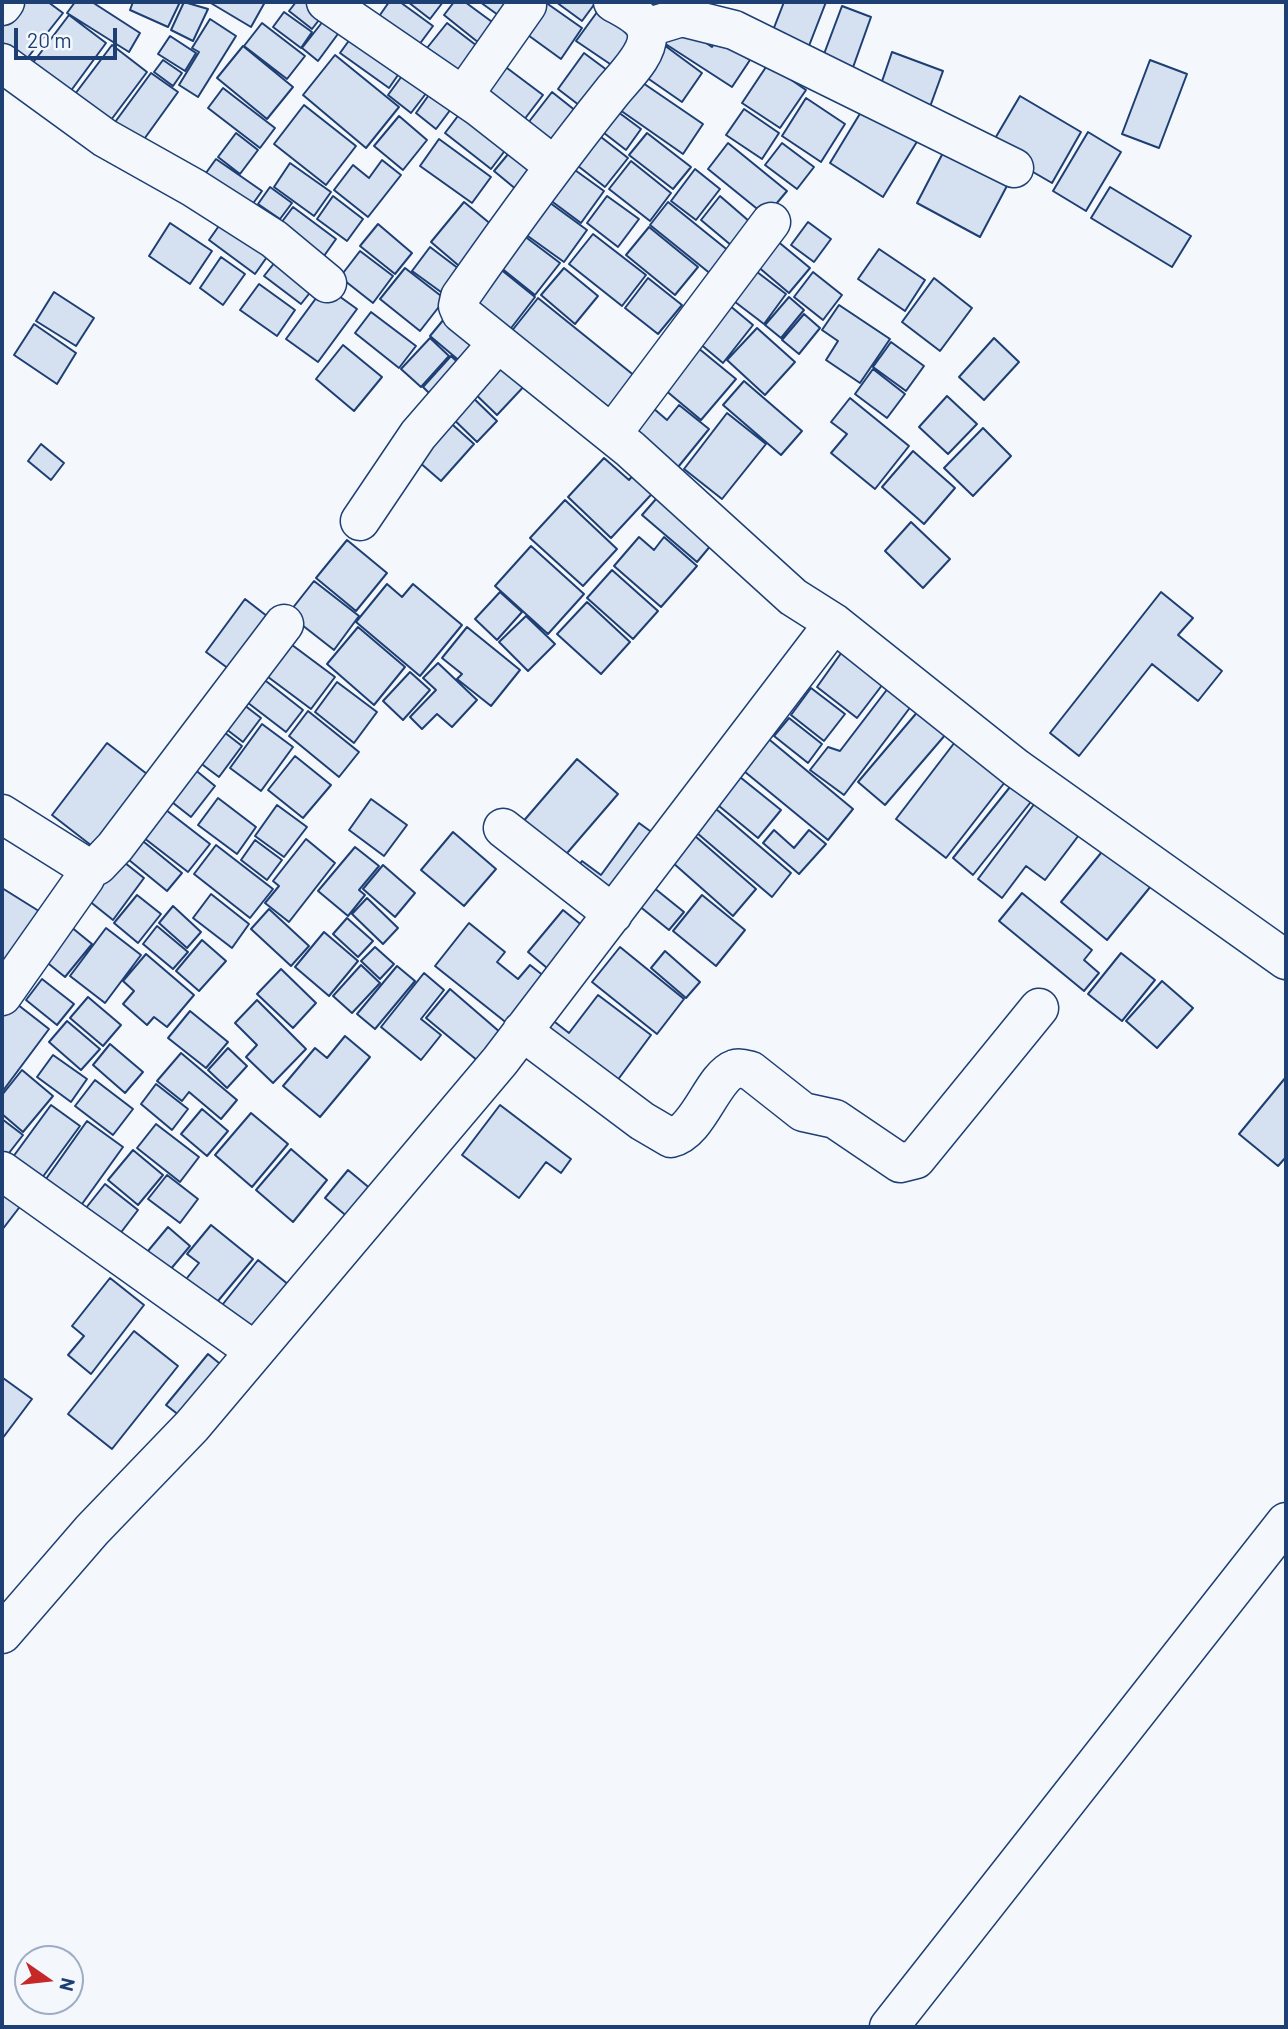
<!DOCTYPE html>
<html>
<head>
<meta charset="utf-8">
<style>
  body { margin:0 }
  #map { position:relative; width:1288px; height:2029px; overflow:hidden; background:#f4f7fb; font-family:Barlow,sans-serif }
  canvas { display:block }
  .frame { position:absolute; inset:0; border:4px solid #1d3f73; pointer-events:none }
  .north { position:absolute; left:14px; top:1945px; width:70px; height:70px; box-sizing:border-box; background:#f4f7fb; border:2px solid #9eadc5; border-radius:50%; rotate:104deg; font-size:19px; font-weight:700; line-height:28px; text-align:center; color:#1d3f73 }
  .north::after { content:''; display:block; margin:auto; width:24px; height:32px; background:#c62828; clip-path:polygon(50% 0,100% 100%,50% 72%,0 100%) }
  .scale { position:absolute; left:14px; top:28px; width:103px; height:32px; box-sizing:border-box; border:4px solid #1d3f73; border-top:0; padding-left:9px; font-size:21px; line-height:24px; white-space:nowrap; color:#1d3f73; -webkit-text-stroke:5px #f4f7fb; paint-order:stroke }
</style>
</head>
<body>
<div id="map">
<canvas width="1288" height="2029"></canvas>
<div class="frame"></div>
<div class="north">N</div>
<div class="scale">20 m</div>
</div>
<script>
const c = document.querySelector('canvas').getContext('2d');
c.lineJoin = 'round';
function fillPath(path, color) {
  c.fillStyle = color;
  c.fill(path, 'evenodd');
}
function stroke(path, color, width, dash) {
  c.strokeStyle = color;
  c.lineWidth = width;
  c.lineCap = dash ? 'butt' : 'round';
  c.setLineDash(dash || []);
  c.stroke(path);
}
const building = new Path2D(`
  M15,2H48L63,13L25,61L2,42V19Z
  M75,2H92L140,33L129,52L67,13Z
  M133,2H180L168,27L130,10Z
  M184,2L208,9L193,41L171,30Z
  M209,2H265L251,27Z
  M296,2H321L329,7L312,29L289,11Z
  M389,2H400L433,26L413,53L373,25Z
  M408,2H443L430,19Z
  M454,2H465L499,27L484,47L444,15Z
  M480,2H519L505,20Z
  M545,2L582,28L561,59L521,30Z
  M556,2H596L582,21Z
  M784,2H826L807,51L770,38Z
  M842,6L871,17L851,73L821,62Z
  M600,8L638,36L616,68L576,41Z
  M331,11L346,23L318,61L302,48Z
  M284,12L312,32L301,48L273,27Z
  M69,15L106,43L70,92L32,64Z
  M210,19L236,36L198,97L179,85L199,52L192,48Z
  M262,23L305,56L287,79L244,46Z
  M447,23L485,52L457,87L419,58Z
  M677,23L712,47L717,39L750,60L732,87L664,43Z
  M358,28L407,62L389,88L340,53Z
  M170,36L196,53L185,71L158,54Z
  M112,45L147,72L105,128L69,102Z
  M664,45L702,73L682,102L643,75Z
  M243,46L293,87L267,119L217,78Z
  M892,52L943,71L927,115L877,96Z
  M584,53L615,76L588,112L558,89Z
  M335,55L399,107L366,148L303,95Z
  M163,60L182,73L173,86L154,72Z
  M1150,60L1187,74L1159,148L1122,134Z
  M499,62L543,95L517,129L474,97Z
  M768,64L806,90L780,128L742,103Z
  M410,65L434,83L411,113L388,95Z
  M151,73L178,92L137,149L110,129Z
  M640,81L703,124L683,154L620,110Z
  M436,85L457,101L436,129L416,113Z
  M223,88L275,128L260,148L208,108Z
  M552,92L581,115L550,155L521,132Z
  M1020,96L1081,132L1052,183L990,147Z
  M806,98L845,124L821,162L782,136Z
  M467,104L513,140L491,169L445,133Z
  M304,105L356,146L326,185L274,144Z
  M610,106L641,129L626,150L595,126Z
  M864,107L918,140L883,197L830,163Z
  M744,109L779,133L762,159L726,135Z
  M399,116L427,140L403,170L374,146Z
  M592,130L628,158L605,187L569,159Z
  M1088,132L1121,152L1086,211L1053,191Z
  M236,133L258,150L240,174L218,157Z
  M647,133L691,167L673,189L629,155Z
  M439,139L491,177L472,203L420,166Z
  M728,143L787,191L766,216L708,169Z
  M782,143L814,167L797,189L765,165Z
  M514,147L542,170L523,195L494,171Z
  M945,149L1009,182L980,237L917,203Z
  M216,159L262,191L244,216L198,184Z
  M382,160L401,175L368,217L334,190L353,165L369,178Z
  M631,161L671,193L650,221L609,189Z
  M290,163L331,192L314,216L274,187Z
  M568,165L604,191L581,223L546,197Z
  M695,169L720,189L696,220L671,201Z
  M270,187L292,203L280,219L258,204Z
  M1110,187L1191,236L1172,267L1091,218Z
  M333,196L363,219L347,241L317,219Z
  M607,196L639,219L618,247L587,223Z
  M720,196L757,228L738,251L701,220Z
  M542,197L587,230L564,262L518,229Z
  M464,202L498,230L465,271L431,242Z
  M668,202L735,256L717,279L650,225Z
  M293,207L336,239L319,263L275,231Z
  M228,213L274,247L255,274L209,240Z
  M808,222L831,239L814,262L791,245Z
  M170,223L212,251L190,284L149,256Z
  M378,224L412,253L395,274L360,246Z
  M649,227L698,267L675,295L626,255Z
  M519,232L560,263L535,295L495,263Z
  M593,234L646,275L622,306L569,264Z
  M770,235L810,268L789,293L750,260Z
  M430,247L459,269L441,292L412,271Z
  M879,249L925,280L905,311L858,279Z
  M360,251L393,276L373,303L340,277Z
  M283,252L320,280L301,304L264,276Z
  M221,257L245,274L223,305L200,288Z
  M744,262L786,294L764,324L722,292Z
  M494,264L535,297L505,336L463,303Z
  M405,268L445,299L420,331L380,299Z
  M564,268L598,296L575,324L541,295Z
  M813,272L842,295L823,320L794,297Z
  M648,278L682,305L658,334L625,308Z
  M934,278L972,308L940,351L902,322Z
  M259,284L295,310L277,336L240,310Z
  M325,286L357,309L318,362L286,339Z
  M54,292L94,318L76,346L36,321Z
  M789,297L804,310L781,338L765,325Z
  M538,298L646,385L611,429L503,342Z
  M723,300L753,325L723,363L692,337Z
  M839,305L890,339L860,383L826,360L838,341L822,330Z
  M371,312L416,346L399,368L355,333Z
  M449,313L487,346L468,368L430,336Z
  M804,314L820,328L799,354L782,340Z
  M34,324L76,353L57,384L14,355Z
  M757,328L795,362L765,395L727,360Z
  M430,338L449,356L421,387L401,369Z
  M994,338L1019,362L984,400L959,377Z
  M891,342L924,366L906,391L873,367Z
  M692,343L736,379L701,420L658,384Z
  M343,345L382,377L354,411L316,379Z
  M451,356L469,373L440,404L423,387Z
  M500,356L528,382L497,415L469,388Z
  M873,369L905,394L887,418L855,394Z
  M744,381L802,431L781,455L723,405Z
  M465,390L497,421L477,442L445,411Z
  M947,396L977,424L948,454L919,427Z
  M850,398L909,446L875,489L831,453L847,434L831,422Z
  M646,402L667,420L679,405L709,429L670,477L618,436Z
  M727,413L766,444L722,499L684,469Z
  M444,417L474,444L441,481L411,455Z
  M983,428L1011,456L973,496L944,468Z
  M41,444L64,463L51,480L28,461Z
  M913,451L955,488L924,524L882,487Z
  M604,458L629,480L641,466L661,484L611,538L568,497Z
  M663,491L717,538L697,562L642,515Z
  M565,500L617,549L583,586L530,538Z
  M911,522L950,559L923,588L885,551Z
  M639,537L654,550L664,537L697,566L661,607L614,566Z
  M347,540L387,573L356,611L316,578Z
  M531,546L584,594L548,634L495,586Z
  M612,570L658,611L633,639L587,598Z
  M314,581L359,616L334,650L288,614Z
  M387,584L402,597L413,584L462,625L420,676L356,622Z
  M500,592L522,612L497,640L475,619Z
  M1161,592L1193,618L1178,635L1222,671L1198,701L1152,664L1079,756L1050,733Z
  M245,599L272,620L233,672L206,652Z
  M587,602L630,642L601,674L557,634Z
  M526,616L555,644L528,671L499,642Z
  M358,627L405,667L374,705L327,664Z
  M467,627L520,670L491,706L457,679L462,674L442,658Z
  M280,636L335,677L311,709L256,668Z
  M844,649L886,680L857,718L817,687Z
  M438,663L477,700L452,727L437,714L422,729L410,717L436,690L423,678Z
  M410,672L430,690L403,720L383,701Z
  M257,674L303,710L286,732L239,696Z
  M337,682L377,712L354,743L315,712Z
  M892,683L915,701L844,795L810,770L828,747L840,751Z
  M811,688L845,714L824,741L791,715Z
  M235,698L261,718L243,742L217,722Z
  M925,703L952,727L885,805L858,782Z
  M308,711L359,752L339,777L289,736Z
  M789,718L822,744L808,763L774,736Z
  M262,724L293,747L261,791L230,768Z
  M215,725L242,746L219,777L191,756Z
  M765,736L853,809L828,840L739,767Z
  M955,742L1005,782L946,858L896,819Z
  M107,743L156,781L101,853L52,815Z
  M295,756L331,785L303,818L268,790Z
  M577,759L618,794L562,859L521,824Z
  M188,764L215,786L191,817L163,795Z
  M735,773L781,810L758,838L713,801Z
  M1014,782L1034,798L973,875L953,858Z
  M1041,795L1085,827L1045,880L1026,866L1002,898L978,879Z
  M218,798L256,827L237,854L198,825Z
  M371,799L407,825L384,856L349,830Z
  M157,803L210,844L188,872L135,831Z
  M709,803L791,873L772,897L690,827Z
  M277,805L307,827L284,857L255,836Z
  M639,823L657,836L616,892L571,876L582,861L601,875Z
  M774,830L794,848L809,830L826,844L799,874L763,843Z
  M453,832L496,869L464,906L421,870Z
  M133,833L182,873L167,891L118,851Z
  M695,836L756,889L733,916L672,862Z
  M306,839L335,863L289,922L265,903L279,886L273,881Z
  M255,840L282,860L267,880L241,860Z
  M216,845L273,889L250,918L194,874Z
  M355,847L379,866L359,890L365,895L348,916L318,891Z
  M1105,848L1151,886L1107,940L1061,902Z
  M115,855L144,878L113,920L83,896Z
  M383,865L415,893L395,917L363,889Z
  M648,883L684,912L669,930L633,901Z
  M2,888L42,913L2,968Z
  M1022,893L1092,950L1084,960L1099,973L1084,991L999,921Z
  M211,894L249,924L232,948L193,918Z
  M137,895L161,914L138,943L114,923Z
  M702,895L745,930L716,966L673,931Z
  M367,898L398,928L383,944L352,914Z
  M173,906L201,932L187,948L159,923Z
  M269,909L309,946L291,966L251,929Z
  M563,910L589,931L553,973L528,952Z
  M347,918L373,941L358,957L333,934Z
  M65,922L92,944L65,977L39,956Z
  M469,923L505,952L497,962L518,979L530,965L550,981L513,1028L435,966Z
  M157,926L188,952L173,969L143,944Z
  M106,928L141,955L105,1003L70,976Z
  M324,932L358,961L329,996L295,967Z
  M202,940L226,961L199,991L176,971Z
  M375,947L394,964L380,979L361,961Z
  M620,947L684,999L657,1034L592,982Z
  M665,951L700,982L686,998L651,968Z
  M1121,953L1155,980L1122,1021L1088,994Z
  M146,954L194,995L167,1027L154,1017L147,1025L123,1004L134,991L123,981Z
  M361,965L380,983L352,1013L333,996Z
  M397,966L415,981L375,1029L357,1014Z
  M281,969L316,1003L293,1028L257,994Z
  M424,973L444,990L421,1019L441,1035L421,1060L381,1027Z
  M42,979L74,1004L57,1025L26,1000Z
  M1162,981L1193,1008L1157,1048L1126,1021Z
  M450,989L501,1033L478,1061L426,1018Z
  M598,995L651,1035L611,1089L539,1034L551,1019L569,1033Z
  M88,997L121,1025L103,1046L70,1018Z
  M257,1000L306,1049L273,1083L246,1057L257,1045L235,1023Z
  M13,1001L49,1029L2,1092V1016Z
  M190,1011L228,1042L206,1068L168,1038Z
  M67,1021L100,1049L81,1070L49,1042Z
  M345,1036L370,1057L320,1117L283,1086L315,1048L327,1058Z
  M110,1044L143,1072L125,1093L93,1065Z
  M228,1048L247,1066L227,1088L208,1070Z
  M181,1053L237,1100L221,1119L189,1092L182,1101L157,1081Z
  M53,1055L87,1079L71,1102L37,1077Z
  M22,1070L53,1096L23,1132L2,1114V1095Z
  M1286,1077V1157L1278,1166L1239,1134Z
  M95,1080L133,1109L113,1135L75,1106Z
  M156,1084L188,1109L172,1130L141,1104Z
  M51,1105L80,1126L39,1182L10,1161Z
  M500,1105L571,1159L561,1173L546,1162L519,1198L462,1155Z
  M202,1109L228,1131L207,1156L181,1134Z
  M251,1113L288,1144L252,1187L215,1155Z
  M2,1119L23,1135L2,1162Z
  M87,1121L123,1147L77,1211L41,1186Z
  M156,1124L199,1157L180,1182L137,1148Z
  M291,1149L327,1180L293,1222L256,1190Z
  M133,1150L163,1175L138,1205L108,1180Z
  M348,1170L378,1195L355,1223L325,1198Z
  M167,1175L198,1199L180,1223L148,1199Z
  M2,1182L25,1200L2,1230Z
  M105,1184L138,1210L116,1239L82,1213Z
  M211,1225L253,1259L213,1307L183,1283L199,1263L187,1254Z
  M168,1227L190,1246L165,1276L143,1257Z
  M258,1260L289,1285L249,1333L219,1309Z
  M110,1278L144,1305L91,1374L68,1355L84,1336L72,1326Z
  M134,1331L178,1366L112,1449L68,1414Z
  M208,1354L230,1372L189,1423L166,1405Z
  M3,1378L32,1399L2,1439V1379Z`);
fillPath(building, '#d5e0f0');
stroke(building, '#1d3f73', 2);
const minor = new Path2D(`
  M326,2L479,107L553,165
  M613,2C625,9 646,18 647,34C649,54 624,77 612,92C559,158 509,227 460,297L458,306L461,313L630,449L793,597L834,623L1016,768L1286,960
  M2,6L5,2
  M646,28L682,17L734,30L1014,168
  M2,63L105,138L194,188L274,239L327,283
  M463,96L527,5
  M612,434L771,222
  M360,521L418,435L496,345
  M2,814L80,863L85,878L2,996
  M503,828L613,914
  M85,872L98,865L115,847L284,624
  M522,1031L642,1121L671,1138C699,1132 712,1077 735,1069C740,1067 747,1070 751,1071L803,1112L835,1119L900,1163L916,1159L1039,1008
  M2,1171L253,1350
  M2,1634L92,1530L192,1426L500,1061L834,623
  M889,2027L1286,1522`);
stroke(minor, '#1d3f73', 41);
stroke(minor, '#f4f7fb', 38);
</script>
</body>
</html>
